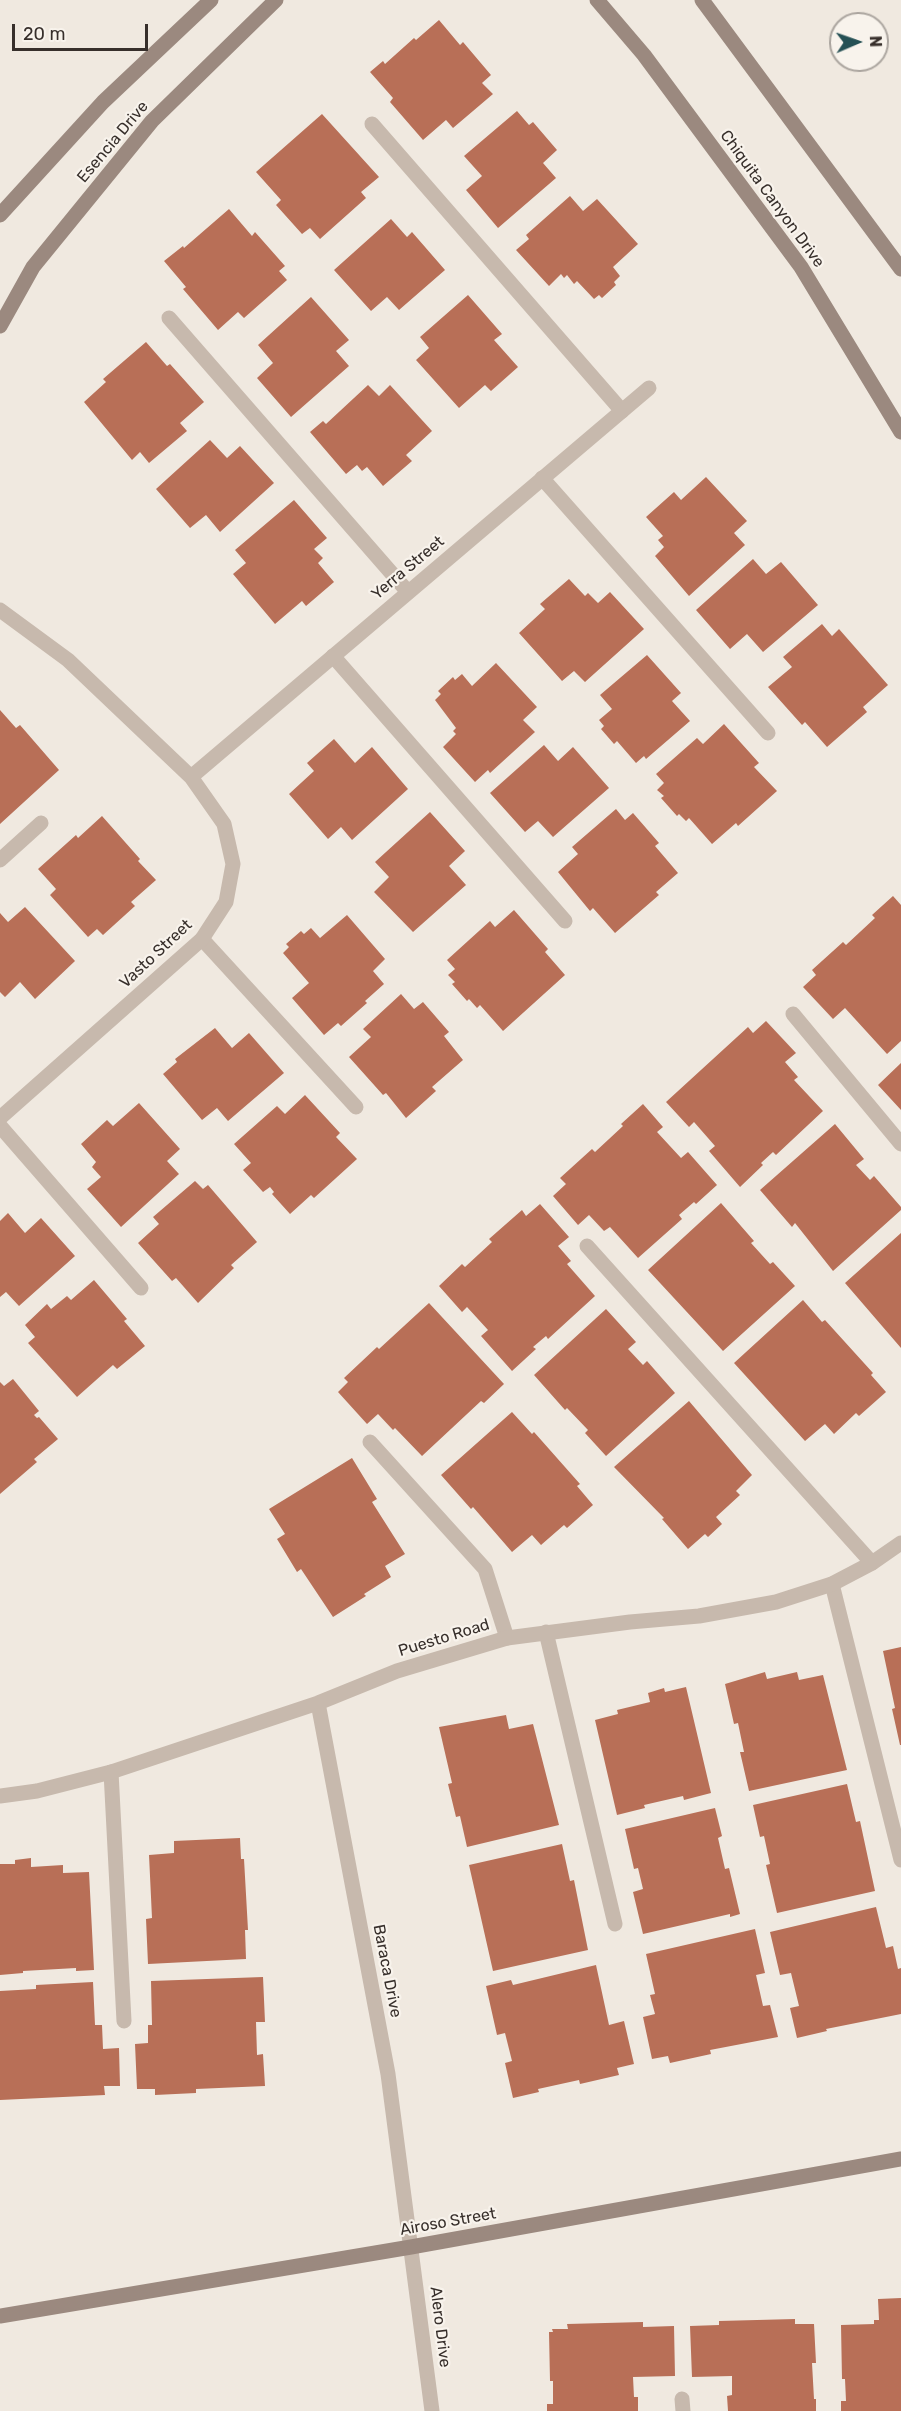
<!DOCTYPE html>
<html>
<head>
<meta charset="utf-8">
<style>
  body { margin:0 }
  #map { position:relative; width:901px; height:2411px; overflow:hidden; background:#f0e9e0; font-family:Rubik,sans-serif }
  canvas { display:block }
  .north { position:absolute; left:829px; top:12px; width:60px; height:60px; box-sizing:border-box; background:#f8f3ec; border:2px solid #aba59f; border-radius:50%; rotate:88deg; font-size:16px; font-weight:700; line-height:24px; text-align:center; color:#372f2b }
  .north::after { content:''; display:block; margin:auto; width:21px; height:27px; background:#255054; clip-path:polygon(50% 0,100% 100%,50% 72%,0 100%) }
  .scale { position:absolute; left:12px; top:24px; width:136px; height:27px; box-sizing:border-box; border:3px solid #372f2b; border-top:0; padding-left:8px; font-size:18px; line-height:21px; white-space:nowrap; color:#372f2b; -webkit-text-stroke:4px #f8f3ec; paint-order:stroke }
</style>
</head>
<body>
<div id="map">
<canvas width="901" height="2411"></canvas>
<div class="north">N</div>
<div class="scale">20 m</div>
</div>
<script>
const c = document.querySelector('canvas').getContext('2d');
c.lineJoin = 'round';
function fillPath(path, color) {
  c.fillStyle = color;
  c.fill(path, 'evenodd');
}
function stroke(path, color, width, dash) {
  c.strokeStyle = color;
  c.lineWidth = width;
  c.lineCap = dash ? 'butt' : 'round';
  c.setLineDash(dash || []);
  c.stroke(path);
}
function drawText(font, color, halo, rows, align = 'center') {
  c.font = font + ' Rubik,sans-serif';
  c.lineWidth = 4.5;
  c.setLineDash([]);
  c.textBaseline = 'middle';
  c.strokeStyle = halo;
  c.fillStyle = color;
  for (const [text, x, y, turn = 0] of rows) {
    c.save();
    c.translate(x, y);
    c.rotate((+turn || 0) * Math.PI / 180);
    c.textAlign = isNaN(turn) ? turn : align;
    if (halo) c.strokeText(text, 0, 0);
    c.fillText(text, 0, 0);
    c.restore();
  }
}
fillPath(new Path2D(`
  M439,20L460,45L463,42L491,75L482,83L493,94L453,128L446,120L423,140L390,102L393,98L370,72L383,61L385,64L414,38L416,40Z
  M517,111L529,125L533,122L557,150L543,163L556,178L498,228L466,190L482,176L464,156Z
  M322,114L379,177L361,192L366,198L320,239L310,228L302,234L276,205L281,200L256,172Z
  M570,196L583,211L597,199L638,244L613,267L620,276L614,282L616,285L602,298L599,295L594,299L577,281L574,284L567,275L564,278L561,274L549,286L516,250L529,239L526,235Z
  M229,209L252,236L255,232L285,266L279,271L287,280L244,318L238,312L218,330L183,289L186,287L164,261L183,246L184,248Z
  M391,219L407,237L412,232L445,270L399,310L387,297L371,311L334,270Z
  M468,295L502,334L494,340L518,367L491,391L485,385L459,408L416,360L429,348L420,337Z
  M311,297L349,340L336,351L349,366L291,417L257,378L273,363L258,345Z
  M146,342L167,366L170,364L204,402L180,423L187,431L149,463L140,452L132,460L84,402L106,382L103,379Z
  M368,385L379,396L390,385L432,431L406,455L412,461L383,486L367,467L362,471L357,465L346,474L310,432L323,421L326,424Z
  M210,440L227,458L240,446L274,483L220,532L206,515L190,528L156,489Z
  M706,477L747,521L734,533L745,545L689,596L655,556L664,547L658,540L663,536L646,517L674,492L681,500Z
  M294,500L327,538L314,549L323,558L318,563L334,582L306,606L302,601L275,624L233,574L246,563L235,550Z
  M753,559L766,574L781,562L818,605L763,652L747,634L730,649L696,610Z
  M569,579L585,596L588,593L598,603L610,592L644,629L585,682L574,671L562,681L519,633L545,609L540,604Z
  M822,624L832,636L839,629L888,685L863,707L867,712L827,747L805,722L802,725L768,687L792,667L783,657Z
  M647,655L681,693L672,701L690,721L646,759L644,756L636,763L617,741L614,744L601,729L604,726L599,720L612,709L600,695Z
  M496,663L537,707L523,720L535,732L490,773L488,770L475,782L443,747L456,734L453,731L456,728L435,700L441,694L438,691L453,677L455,680L462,674L472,686Z
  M0,710L16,728L20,725L59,770L0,824Z
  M724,724L759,763L754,767L777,791L738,826L736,823L712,844L689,818L686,821L679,814L677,816L661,798L664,796L657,790L664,783L656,774L697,738L703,744Z
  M334,739L355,763L372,747L408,789L352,840L341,827L328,839L289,794L314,771L307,763Z
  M544,745L558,761L573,747L609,788L553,837L538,821L525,832L490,793Z
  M616,809L625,820L633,813L659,843L655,846L678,873L656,892L659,895L615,933L593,908L590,911L558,872L578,854L572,847Z
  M430,812L465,851L449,866L466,885L413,932L374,892L389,877L375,862Z
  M102,816L140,859L138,861L156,880L131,902L135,906L103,935L97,929L88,937L50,895L56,889L38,869L76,835L78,838Z
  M893,896L901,905V1041L887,1054L845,1008L833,1019L803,987L816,975L812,970L843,942L846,945L875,918L872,915Z
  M25,907L75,961L35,999L20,982L5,997L0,992V913L8,922Z
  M514,910L548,949L545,952L565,975L503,1031L480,1005L477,1008L469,999L467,1001L452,984L455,982L448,975L455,969L447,960L490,921L495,927Z
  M347,915L385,959L373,971L384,984L365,1001L367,1003L341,1026L338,1023L324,1035L292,998L309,983L283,953L289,947L286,944L301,931L304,934L311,928L320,938Z
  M401,994L414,1009L423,1002L449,1032L444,1036L463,1060L432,1087L436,1091L406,1118L386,1093L383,1095L349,1057L371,1037L363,1029Z
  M766,1021L796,1053L785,1062L798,1077L794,1080L823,1111L776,1155L773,1152L761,1163L763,1165L740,1187L709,1151L715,1146L694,1122L689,1127L666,1102L748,1027L753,1033Z
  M215,1028L232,1048L249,1033L284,1073L228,1121L217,1108L202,1120L163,1074L177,1062L175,1059Z
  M901,1063V1110L878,1085Z
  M305,1095L340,1133L336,1137L357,1159L314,1198L311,1195L290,1214L272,1194L274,1192L270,1187L263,1192L243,1170L251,1163L234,1144L277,1106L285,1114Z
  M139,1103L180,1149L167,1161L179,1174L121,1227L87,1189L101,1177L92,1167L96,1162L81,1144L107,1120L113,1126Z
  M643,1104L663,1127L657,1132L681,1158L688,1152L717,1185L696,1204L694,1202L679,1215L682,1219L638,1258L610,1227L604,1231L589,1215L578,1225L553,1196L566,1184L560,1178L592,1149L595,1152L623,1126L621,1124Z
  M835,1124L864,1159L856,1165L870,1180L874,1176L901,1207V1210L833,1271L795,1223L792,1227L760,1190Z
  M195,1181L203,1189L208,1185L257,1242L231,1265L234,1268L198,1303L176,1278L172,1281L138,1243L159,1224L153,1217Z
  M721,1203L754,1241L751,1243L770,1264L773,1262L795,1286L723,1351L648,1270Z
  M540,1204L569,1237L558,1246L571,1261L567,1264L595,1296L548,1339L546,1336L533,1347L536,1349L512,1371L481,1336L488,1330L467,1307L462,1312L439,1286L462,1264L465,1267L492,1242L489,1239L522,1210L526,1216Z
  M8,1213L25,1233L41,1218L75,1256L19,1306L6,1292L0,1297V1221Z
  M901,1233V1348L845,1283Z
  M94,1280L127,1319L124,1321L145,1346L117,1369L113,1365L77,1397L28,1343L35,1337L25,1325L47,1304L51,1309L67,1296L71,1300Z
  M803,1300L822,1322L825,1320L873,1373L871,1375L886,1392L859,1416L856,1413L834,1434L825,1424L805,1441L734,1363Z
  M429,1303L504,1384L484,1403L481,1401L422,1456L395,1428L393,1430L378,1414L367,1424L338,1392L348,1382L344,1378L377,1347L379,1349Z
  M606,1309L636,1342L628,1349L643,1365L647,1361L675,1393L606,1456L585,1433L588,1430L567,1408L565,1410L534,1375Z
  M13,1379L39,1411L34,1415L37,1418L39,1417L58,1439L34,1459L37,1462L0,1494V1382L4,1386Z
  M689,1401L752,1475L736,1491L740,1495L716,1517L722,1524L708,1537L705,1534L688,1549L662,1519L664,1518L614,1467Z
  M512,1412L532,1434L534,1432L580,1484L577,1486L593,1505L567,1528L564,1525L541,1545L532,1535L512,1552L473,1507L471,1509L441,1475Z
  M352,1458L377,1499L372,1502L405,1554L385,1566L391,1577L364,1594L366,1596L333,1617L301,1569L297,1572L277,1539L285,1534L269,1509Z
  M901,1647V1745H900L892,1709L895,1708L883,1651Z
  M765,1672L767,1679L797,1672L799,1680L823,1675L847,1770L749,1791L740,1752H744L738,1723L734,1724L725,1684Z
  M686,1687L711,1793L684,1800L683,1796L644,1805L645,1808L617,1815L595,1720L618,1714L617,1710L650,1702L648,1693L664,1688L665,1692Z
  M506,1715L509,1729L533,1724L559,1825L467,1847L460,1816L456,1817L448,1784L452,1783L439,1727Z
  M847,1784L856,1822L860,1821L875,1891L777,1913L766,1865L770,1864L764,1836L760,1837L753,1805Z
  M715,1808L722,1836L718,1838L725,1869L729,1868L740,1914L730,1917V1914L643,1934L633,1892L643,1889L638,1868L634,1869L625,1829Z
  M240,1838L241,1859H244L248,1930H245L246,1959L148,1964L146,1919L152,1918L149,1855L174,1853V1841Z
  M562,1844L570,1881L574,1880L588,1950L493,1971L469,1865Z
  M31,1858V1867L63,1865V1873L89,1872L94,1970L76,1971V1968L23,1971V1973L0,1975V1864H15V1860Z
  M876,1907L886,1948L893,1946L898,1969L901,1968V2014L826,2029L827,2031L797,2038L790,2008L799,2006L791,1973L780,1975L770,1932Z
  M755,1929L765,1973L756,1975L763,2006L770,2005L778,2037L710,2050L711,2054L670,2063L668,2056L652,2059L643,2017L655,2014L650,1995L655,1994L646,1954Z
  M596,1965L609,2025L624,2021L634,2064L617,2068L619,2075L580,2084L579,2080L538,2089L539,2092L513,2098L505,2063L512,2061L505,2033L497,2035L486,1986L511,1980L513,1985Z
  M263,1977L265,2022H256L257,2055L263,2054L265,2086L196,2089V2093L155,2095V2089H137L135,2044L148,2043V2025H152L151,1981Z
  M93,1982L95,2025H102L103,2049L119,2048L120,2086H104L105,2095L0,2100V1991L36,1989V1985Z
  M901,2298V2411H841V2401H846L845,2379H842L841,2325L874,2324V2320H879L878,2299Z
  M795,2319V2324H814L816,2363H812L814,2399H816V2411H728L727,2396L732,2395V2376L692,2377L690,2326L719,2325V2321Z
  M643,2322V2327L674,2326L675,2376L633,2377L634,2397H638V2411H547V2404H553V2381H550L549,2332H553L552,2329H568L567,2324Z`), '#b86f57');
stroke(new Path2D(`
  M372,124L622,411
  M169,318L408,592
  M542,478L768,733
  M333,656L565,921
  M0,860L41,823
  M202,939L356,1107
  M793,1014L901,1144
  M0,1126L141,1288
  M587,1246L872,1563
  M370,1442L485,1569L507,1638
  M832,1584L901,1860
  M546,1632L615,1924
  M111,1772L124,2021
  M682,2399L683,2411`), '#c7b9ad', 15);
stroke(new Path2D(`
  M0,610L68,660L191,777L224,824L233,864L226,902L202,939L0,1118
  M191,777L649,388
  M318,1703L388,2074L432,2411
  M0,1796L37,1791L111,1772L318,1703L397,1671L507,1638L630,1622L699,1616L776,1602L832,1584L872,1563L901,1543`), '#c7b9ad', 15);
stroke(new Path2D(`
  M597,0L644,55L801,267L901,432
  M702,0L901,269
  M0,215L103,102L211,0
  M0,326L33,267L152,121L276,0
  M0,2316L411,2247L901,2159`), '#9b897f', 15);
drawText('16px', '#372f2b', '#f8f3ec', [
  ["Esencia Drive",113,142,-50],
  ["Chiquita Canyon Drive",772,199,54],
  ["Yerra Street",408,568,-40],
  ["Vasto Street",156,954,-43],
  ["Puesto Road",444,1638,-17],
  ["Baraca Drive",387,1971,79],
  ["Airoso Street",448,2222,-10],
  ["Alero Drive",440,2327,83]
]);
</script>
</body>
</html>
